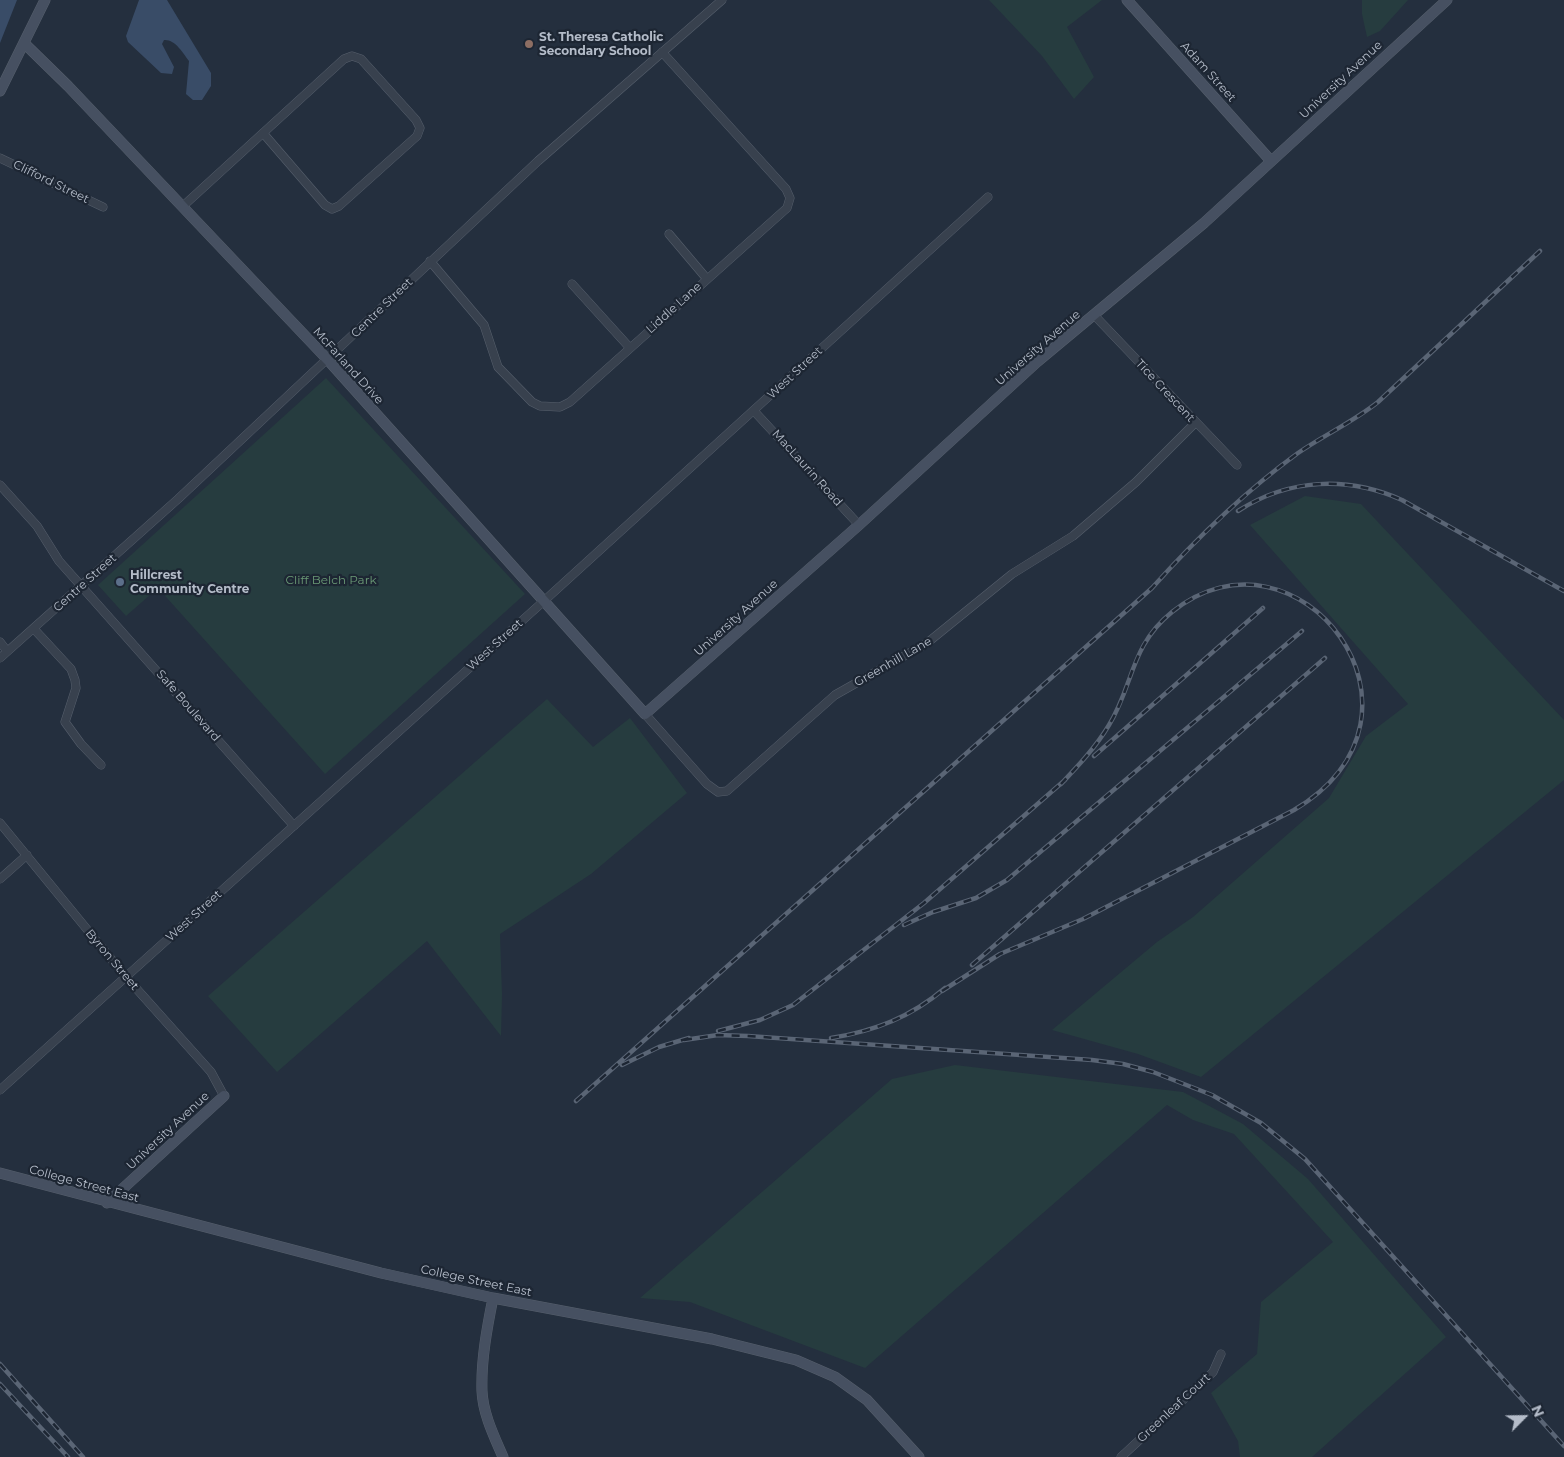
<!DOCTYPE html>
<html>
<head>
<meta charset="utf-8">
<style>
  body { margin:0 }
  #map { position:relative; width:1564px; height:1457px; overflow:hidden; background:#242f3e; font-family:Montserrat,sans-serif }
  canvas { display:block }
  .north { position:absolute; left:1499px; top:1392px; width:50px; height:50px; -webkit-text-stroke:4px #1d2633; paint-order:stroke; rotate:67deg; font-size:14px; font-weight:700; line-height:20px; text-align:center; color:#b4bcc9 }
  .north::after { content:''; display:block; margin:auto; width:18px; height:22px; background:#b4bcc9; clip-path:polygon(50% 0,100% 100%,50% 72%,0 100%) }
</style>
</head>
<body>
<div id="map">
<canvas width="1564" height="1457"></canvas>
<div class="north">N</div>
</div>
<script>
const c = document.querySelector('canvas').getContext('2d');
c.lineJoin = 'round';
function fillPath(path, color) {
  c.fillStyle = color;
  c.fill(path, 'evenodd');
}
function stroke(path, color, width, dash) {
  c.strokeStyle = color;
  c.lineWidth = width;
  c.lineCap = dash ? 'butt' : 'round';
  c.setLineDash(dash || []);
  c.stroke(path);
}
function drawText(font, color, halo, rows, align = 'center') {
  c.font = font + ' Montserrat,sans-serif';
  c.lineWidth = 4.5;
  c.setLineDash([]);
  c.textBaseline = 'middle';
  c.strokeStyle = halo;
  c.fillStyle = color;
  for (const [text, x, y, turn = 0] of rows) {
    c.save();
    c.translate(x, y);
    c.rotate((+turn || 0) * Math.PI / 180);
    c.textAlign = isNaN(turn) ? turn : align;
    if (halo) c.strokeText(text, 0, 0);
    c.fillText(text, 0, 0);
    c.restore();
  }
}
fillPath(new Path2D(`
  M989,0H1102L1067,27L1094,77L1074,99L1042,56Z
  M1362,0H1408L1380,31L1367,37L1362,14Z
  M326,378L525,594L325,774L158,588L126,616L98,585Z
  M1305,496L1361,504L1564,720V780L1201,1077L1138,1054L1052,1030L1157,942L1193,917L1329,798L1366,736L1408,704L1250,525Z
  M547,699L593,747L630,718L687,793L591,874L500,934L502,995L501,1036L427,941L277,1072L208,996Z
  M955,1065L1183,1092L1243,1124L1308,1179L1446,1337L1312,1457H1240L1238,1441L1211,1393L1257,1354L1261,1302L1333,1242L1234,1134L1193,1120L1167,1105L865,1368L690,1302L640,1298L892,1079Z`), '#263c3f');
fillPath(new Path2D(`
  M0,0H17L0,43Z
  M139,0H167L211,73V86L202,100H193L186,94L189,61C183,53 175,39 164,40L162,44L174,67L172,74L161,73L128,42L126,36Z`), '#394c67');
const street = new Path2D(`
  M0,158L103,207
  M182,207L344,59L352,56L361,59L416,120L420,128L417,136L339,206L332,209L325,205L263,133
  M669,234L707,279
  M430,261L484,325L498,367L532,402L540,406L560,407L570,402L787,208L790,198L786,189L662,52
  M572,284L630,348
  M1095,316L1237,465
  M754,411L859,525
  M0,485L37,526L59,561L294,826
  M34,629L71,669L75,680L76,688L65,722L81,744L101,765
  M0,642L7,651
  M0,658L178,499L538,161L722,0
  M645,714L707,784L718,792L727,791L835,695L927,643L1012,574L1073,536L1136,482L1195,423
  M0,823L126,977L211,1072L224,1096
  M0,879L27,855
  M0,1090L545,600L988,197
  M1121,1457L1213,1372L1221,1354`);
const secondary = new Path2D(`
  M1127,0L1271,161
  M24,43L68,86L328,360L645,714L859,525L1037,362L1204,223L1447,0
  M0,91L45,0
  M0,1173L381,1273L493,1298L712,1339L796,1360L835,1377L867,1400L919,1457
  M107,1203L224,1096
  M493,1298C487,1328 481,1360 482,1391C483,1414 494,1436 503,1457`);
stroke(street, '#565f6c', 9);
stroke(secondary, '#565f6c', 11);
stroke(street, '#38414e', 8);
stroke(secondary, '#465061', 10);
const rail = new Path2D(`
  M1238,511C1289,478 1348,476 1402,500L1564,591
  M1094,756L1263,608
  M904,925L933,912L976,898L1007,880L1302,631
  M972,965L1325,658
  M942,991L1000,954L1083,919L1294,810C1455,714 1297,511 1172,612C1130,646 1134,684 1109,725C1096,747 1078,766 1061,784
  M718,1031L760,1020L793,1005L924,903L1065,780
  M831,1038C875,1031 911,1017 945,988
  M684,1040L718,1035L748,1036L1092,1060L1123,1064L1153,1072L1212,1095L1261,1123L1305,1159L1564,1446
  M622,1065L659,1047L689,1038
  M576,1101L1152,588C1194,541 1247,490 1298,453C1324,435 1353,422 1378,402L1540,251
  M0,1364L83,1457
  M0,1384L68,1457`);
stroke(rail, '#5a6575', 4.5);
stroke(rail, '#1d2633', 2.5, [8]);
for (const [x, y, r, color] of [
  [529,44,5,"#8d6e63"],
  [120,582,5,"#5c6f8a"]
]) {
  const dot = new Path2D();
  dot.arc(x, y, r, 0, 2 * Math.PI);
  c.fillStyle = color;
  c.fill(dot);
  stroke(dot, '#1d2633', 2);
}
drawText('bold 12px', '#b4bcc9', '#1d2633', [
  ["St. Theresa Catholic",539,37],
  ["Secondary School",539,51],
  ["Hillcrest",130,575],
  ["Community Centre",130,589]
], 'left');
drawText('12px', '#b4bcc9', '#1d2633', [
  ["Adam Street",1208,72,48],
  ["University Avenue",1341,80,-43],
  ["Clifford Street",51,182,26],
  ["Centre Street",382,308,-44],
  ["Liddle Lane",674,308,-42],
  ["University Avenue",1038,348,-41],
  ["McFarland Drive",348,366,48],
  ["West Street",795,373,-43],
  ["Tice Crescent",1165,391,47],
  ["MacLaurin Road",807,468,48],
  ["Centre Street",85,583,-42],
  ["University Avenue",736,618,-42],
  ["West Street",495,645,-42],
  ["Greenhill Lane",893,662,-30],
  ["Safe Boulevard",188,706,49],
  ["West Street",194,916,-42],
  ["Byron Street",112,960,50],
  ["University Avenue",168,1131,-43],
  ["College Street East",84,1184,15],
  ["College Street East",476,1281,12],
  ["Greenleaf Court",1174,1408,-43]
]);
drawText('12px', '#6b9a76', '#1d2633', [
  ["Cliff Belch Park",331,580]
]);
</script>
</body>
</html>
